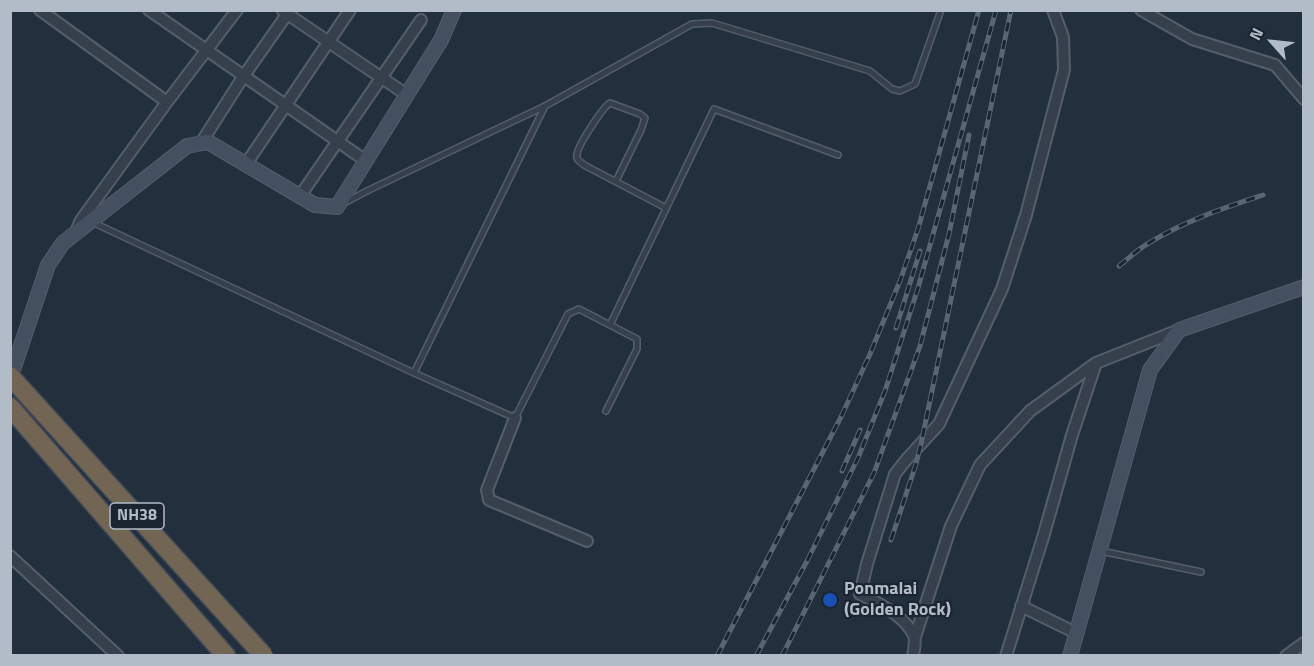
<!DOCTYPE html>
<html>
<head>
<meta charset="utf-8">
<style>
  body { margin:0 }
  #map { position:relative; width:1314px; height:666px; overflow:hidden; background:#222f3d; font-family:"Titillium Web",sans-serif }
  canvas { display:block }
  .frame { position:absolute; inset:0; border:12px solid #b2bbc8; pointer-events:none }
  .north { position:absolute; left:1242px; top:12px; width:60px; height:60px; -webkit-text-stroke:4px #1b2532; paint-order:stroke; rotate:297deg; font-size:16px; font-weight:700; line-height:24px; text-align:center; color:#b2bbc8 }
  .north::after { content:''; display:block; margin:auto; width:21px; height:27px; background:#b2bbc8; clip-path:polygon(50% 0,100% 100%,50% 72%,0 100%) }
</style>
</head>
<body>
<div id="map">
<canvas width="1314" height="666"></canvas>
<div class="frame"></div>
<div class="north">N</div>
</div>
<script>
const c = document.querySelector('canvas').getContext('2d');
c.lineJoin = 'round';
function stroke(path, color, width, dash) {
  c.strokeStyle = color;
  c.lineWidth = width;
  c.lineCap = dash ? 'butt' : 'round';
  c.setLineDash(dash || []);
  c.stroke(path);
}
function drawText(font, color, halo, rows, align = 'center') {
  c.font = font + ' "Titillium Web",sans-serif';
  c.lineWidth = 4.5;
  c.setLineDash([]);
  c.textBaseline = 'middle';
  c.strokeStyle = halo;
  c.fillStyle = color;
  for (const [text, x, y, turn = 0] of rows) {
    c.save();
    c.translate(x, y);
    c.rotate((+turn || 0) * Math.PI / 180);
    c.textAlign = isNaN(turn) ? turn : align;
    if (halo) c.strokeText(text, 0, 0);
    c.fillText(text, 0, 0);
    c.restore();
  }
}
const lane = new Path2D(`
  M616,181L641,130L645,118L640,114L610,103C603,107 577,146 577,155C576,157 577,158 578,160L584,165L666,208
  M344,203L369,190L545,106L692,24L712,23L870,71L892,89L900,91L915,84L941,10
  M92,222L414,373L515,418L568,314L579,309L637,339V349L606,411
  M610,325L714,109L838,155
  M414,373L545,106
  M1101,551L1201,572`);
const street = new Path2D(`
  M40,10L167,102
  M149,10L366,161
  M1141,10L1192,39L1275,65L1304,99
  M283,11L407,95
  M201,143L243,77L290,10
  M246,164L350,10
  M300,196L421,20
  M76,232L81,220L167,102L237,10
  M515,418L487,490L489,500L587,541
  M10,556L118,656
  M1021,606L1076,633
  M915,637L951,526L980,465L1030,411L1096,363L1179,330
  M913,656C914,650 916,641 914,636C907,618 877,602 860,594L867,564L895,474L906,460L939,424L1002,289L1026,215L1064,70L1063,37L1053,10
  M1006,656L1044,534L1072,435L1096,363
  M1286,656L1304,643`);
const secondary = new Path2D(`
  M10,379L48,265L63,243L187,146L208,142L315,205L337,207L441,40L454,10
  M1070,656L1150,370L1179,330L1304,287`);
const highway = new Path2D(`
  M10,407L226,656`);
stroke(lane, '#545e6b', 8);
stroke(street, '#545e6b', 14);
stroke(secondary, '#545e6b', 16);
stroke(highway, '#414b58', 21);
stroke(lane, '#36404d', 5);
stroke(street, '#36404d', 10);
stroke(secondary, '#445060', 14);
stroke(highway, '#736553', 18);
const rail = new Path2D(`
  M1119,266C1129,258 1138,249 1149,243C1184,221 1224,208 1263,195
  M896,328L920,251
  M842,471L860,430
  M891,540L916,464L921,444L1011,10
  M717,656L842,415L870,354L900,281L918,229L979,10
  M756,656L807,561L858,458L885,391L918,288L996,10
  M782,656L874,473L920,346L949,234L969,135`);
stroke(rail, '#586574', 5);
stroke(rail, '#1b2532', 3, [9]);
const highwayBridge = new Path2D(`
  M10,376L264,656`);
stroke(highwayBridge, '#414b58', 21, []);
stroke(highwayBridge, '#736553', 18);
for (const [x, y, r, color] of [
  [830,600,8,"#1a4fb4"]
]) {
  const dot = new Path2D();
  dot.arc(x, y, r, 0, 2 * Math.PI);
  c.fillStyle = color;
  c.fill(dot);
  stroke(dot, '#1b2532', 2);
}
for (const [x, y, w] of [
  [137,516,54]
]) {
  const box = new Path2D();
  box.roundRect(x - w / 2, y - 13, w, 26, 4.5);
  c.fillStyle = '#1b2532';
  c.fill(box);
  stroke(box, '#b2bbc8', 1.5);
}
drawText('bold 16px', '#b2bbc8', null, [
  ["NH38",137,516]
]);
drawText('bold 18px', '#b2bbc8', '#1b2532', [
  ["Ponmalai",844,590],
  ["(Golden Rock)",844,611]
], 'left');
</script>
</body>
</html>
